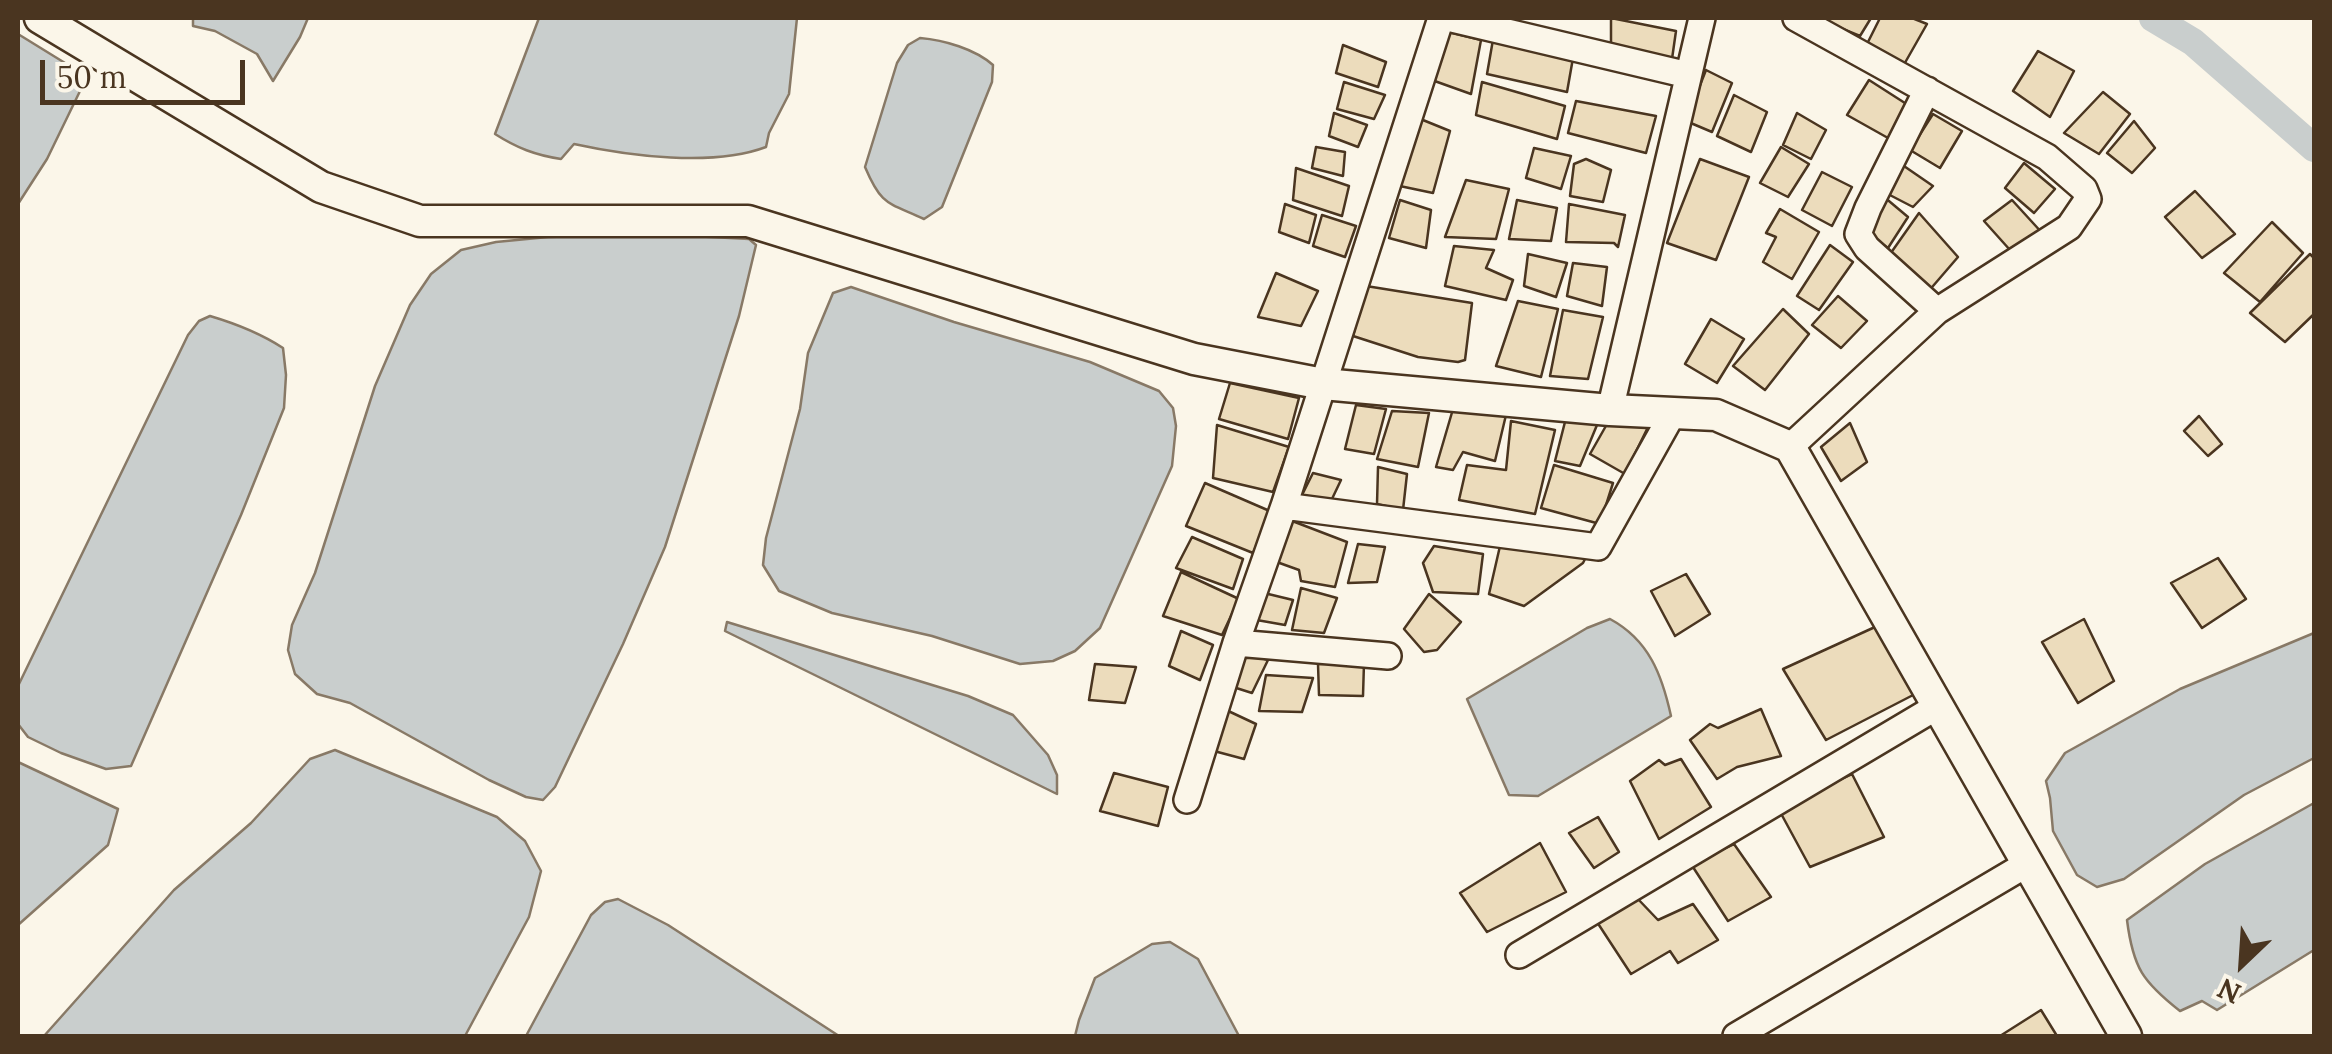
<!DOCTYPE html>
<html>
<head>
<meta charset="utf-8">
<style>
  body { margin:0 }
  #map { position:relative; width:2332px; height:1054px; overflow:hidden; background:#fbf6e9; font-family:Lora,serif }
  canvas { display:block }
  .frame { position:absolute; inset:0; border:20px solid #4a3520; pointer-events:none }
  .north { position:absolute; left:2192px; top:914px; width:100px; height:100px; -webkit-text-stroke:8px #fbf6e9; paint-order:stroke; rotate:205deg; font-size:28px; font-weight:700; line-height:40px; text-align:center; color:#4a3520 }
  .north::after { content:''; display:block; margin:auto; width:35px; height:45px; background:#4a3520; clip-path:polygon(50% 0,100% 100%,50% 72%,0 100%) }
  .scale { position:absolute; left:40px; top:60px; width:205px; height:45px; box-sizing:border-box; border:5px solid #4a3520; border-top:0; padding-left:12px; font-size:30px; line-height:35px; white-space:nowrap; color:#4a3520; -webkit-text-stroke:8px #fbf6e9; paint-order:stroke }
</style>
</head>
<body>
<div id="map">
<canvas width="2332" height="1054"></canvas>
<div class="frame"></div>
<div class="north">N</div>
<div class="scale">50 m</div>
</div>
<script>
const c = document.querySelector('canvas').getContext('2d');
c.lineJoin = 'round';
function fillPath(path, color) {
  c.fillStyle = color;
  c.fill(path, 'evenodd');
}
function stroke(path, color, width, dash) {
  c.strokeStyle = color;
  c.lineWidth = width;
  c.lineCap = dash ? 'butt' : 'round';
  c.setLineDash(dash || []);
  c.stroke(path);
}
const water = new Path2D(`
  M193,18H308L300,37L273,81L257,54L215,31L193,26Z
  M539,18H797L789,94L769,133L766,147C713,167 629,156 574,144L561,159C535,155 517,148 495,134Z
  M18,34L78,71L81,89L47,159L18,204Z
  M920,38C944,40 975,49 993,65L992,82L942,207L924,219C888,202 882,207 865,167L897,63L908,45Z
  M653,234L749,239L756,245L739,316L665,547L623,644L555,787L543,800L526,797L489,780L350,703L317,694L295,674L288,650L292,625L315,573L375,386L410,305L431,274L461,250L496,242L548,237Z
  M851,287L954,322L1090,362L1159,391L1173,408L1176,426L1172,466L1100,628L1075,651L1053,661L1020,664L932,636L832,613L779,591L763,565L766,538L800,409L808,353L833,293Z
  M210,316C237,324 260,333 283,348L286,375L284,408L241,515L131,766L106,769L61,753L28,737L18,724V686L188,335L199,321Z
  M1610,619C1649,640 1662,675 1671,716L1538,796L1509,795L1467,699L1587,628Z
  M727,622L968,696L1013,715L1048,755L1057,775V794L725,631Z
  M2314,633V758L2244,795L2124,879L2097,887L2077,875L2053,831L2050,798L2046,781L2065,753L2180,689Z
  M335,750L497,817L525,841L541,871L529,917L465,1036H44L174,890L251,823L310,759Z
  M18,762L118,809L108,845L18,925Z
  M2314,803V950L2217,1010L2202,1001L2180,1011C2143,982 2133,968 2127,920L2205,864Z
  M618,899L668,925L839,1036H526L591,915L605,902Z
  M1170,942L1198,959L1239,1036H1075L1079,1020L1095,978L1152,944Z`);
fillPath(water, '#c9cecd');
stroke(water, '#887966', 2.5);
stroke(new Path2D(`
  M2153,18L2193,42L2314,148`), '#c9cecd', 28);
const building = new Path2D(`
  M1611,18L1676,31L1672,59L1611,44Z
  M1816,18H1871L1860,36Z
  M1880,18H1912L1927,24L1902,68L1865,48Z
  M1444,31L1481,40L1471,94L1429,79Z
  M1494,34L1573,58L1567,92L1487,74Z
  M1343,45L1386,62L1378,87L1336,73Z
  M2038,51L2074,71L2050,117L2013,91Z
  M1706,70L1732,83L1712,132L1686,121Z
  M1869,80L1908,105L1888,138L1847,115Z
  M1344,82L1385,95L1374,119L1337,109Z
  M1482,82L1565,106L1557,139L1476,115Z
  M2103,92L2130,114L2099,154L2064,133Z
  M1734,95L1767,112L1751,152L1717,136Z
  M1576,101L1656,116L1646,153L1568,133Z
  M1334,113L1367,125L1358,147L1329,136Z
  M1797,113L1826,130L1811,159L1783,145Z
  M1933,114L1962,131L1940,168L1910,150Z
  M1418,118L1450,131L1433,193L1395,185Z
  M2134,121L2155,148L2132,173L2107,153Z
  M1316,147L1345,152L1343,176L1312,168Z
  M1781,147L1809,164L1788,197L1760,183Z
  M1534,148L1571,156L1561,189L1526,178Z
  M1586,159L1611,170L1603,202L1570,196L1574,164Z
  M1700,159L1749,177L1716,260L1667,243Z
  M2024,163L2055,189L2034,213L2005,188Z
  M1901,164L1933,186L1913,207L1884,192Z
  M1296,168L1349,186L1342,216L1293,200Z
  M1822,172L1852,187L1832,226L1802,210Z
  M1466,180L1509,189L1496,239L1445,237Z
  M2195,191L2235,234L2202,258L2165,217Z
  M1883,196L1908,217L1888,248L1864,232Z
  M1400,200L1431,210L1426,248L1389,238Z
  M1517,200L1557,208L1551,241L1509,239Z
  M2012,200L2044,235L2010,250L1984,221Z
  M1285,204L1316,215L1309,243L1279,232Z
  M1569,204L1625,215L1618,247L1614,243L1566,242Z
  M1780,209L1819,232L1792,279L1763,262L1776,237L1766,233Z
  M1919,213L1958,257L1927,293L1888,257Z
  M1322,215L1356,226L1345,257L1313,246Z
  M2272,222L2303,253L2260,302L2224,273Z
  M1830,245L1853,262L1819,310L1797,296Z
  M1454,246L1494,250L1486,268L1513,280L1506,300L1445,286Z
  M1528,254L1567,263L1556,297L1524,286Z
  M2310,254L2314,258V314L2285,342L2250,313Z
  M1573,263L1607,267L1602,306L1567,296Z
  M1276,273L1318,291L1301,326L1258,317Z
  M1366,286L1472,303L1465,360L1458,362L1418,357L1353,336Z
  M1838,296L1867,321L1841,348L1812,325Z
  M1518,301L1558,309L1541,377L1496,366Z
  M1783,309L1809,334L1765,390L1733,366Z
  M1563,310L1603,317L1588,379L1550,376Z
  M1711,319L1744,339L1717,383L1685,364Z
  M1230,383L1299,398L1288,439L1219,419Z
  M1356,405L1386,409L1374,454L1345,449Z
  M1453,409L1506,415L1495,461L1463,452L1453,470L1436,467Z
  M1392,411L1429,413L1418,467L1377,459Z
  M2199,416L2222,444L2208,456L2184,431Z
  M1611,417L1650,423L1625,474L1590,454Z
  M1566,418L1597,425L1580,466L1555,461Z
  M1511,421L1555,430L1535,514L1459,500L1467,465L1506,470Z
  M1850,423L1867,462L1841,481L1821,447Z
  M1217,425L1289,447L1273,492L1213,478Z
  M1554,465L1613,483L1600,524L1541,508Z
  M1378,467L1407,474L1403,510L1377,504Z
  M1313,473L1341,480L1331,501L1302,495Z
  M1205,483L1272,512L1253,553L1186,526Z
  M1287,519L1347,542L1335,587L1301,581L1299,570L1274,561Z
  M1192,537L1243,559L1233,589L1176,568Z
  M1358,544L1385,547L1377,582L1348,583Z
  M1434,546L1483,554L1478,594L1433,592L1423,563Z
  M1500,546L1586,557L1583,563L1524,606L1489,594Z
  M2218,558L2246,599L2202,628L2171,583Z
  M1181,572L1239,599L1222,635L1163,616Z
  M1686,574L1710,614L1675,636L1651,591Z
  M1301,588L1337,598L1324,633L1292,630Z
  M1260,592L1293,600L1285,625L1251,619Z
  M1429,594L1461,622L1437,650L1424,652L1404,629Z
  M2084,619L2114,681L2078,703L2042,642Z
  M1875,627L1917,693L1826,740L1783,669Z
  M1181,631L1213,645L1200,680L1169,666Z
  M1241,652L1268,660L1252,693L1230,686Z
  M1364,663L1363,696L1319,695L1318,664Z
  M1095,664L1136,667L1125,703L1089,700Z
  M1266,675L1313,678L1302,712L1259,711Z
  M1224,709L1256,724L1244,759L1214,751Z
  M1761,709L1781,756L1737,767L1717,779L1690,740L1710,724L1718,728Z
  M1681,759L1711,807L1659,839L1630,781L1659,760L1665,765Z
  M1114,773L1168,787L1158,826L1100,811Z
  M1852,774L1884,837L1810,867L1778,808Z
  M1598,817L1619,852L1594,868L1569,833Z
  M1540,843L1566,892L1487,932L1460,893Z
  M1734,844L1771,897L1728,921L1691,864Z
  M1637,898L1658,920L1693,904L1718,940L1678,963L1670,951L1631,974L1597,922Z
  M2041,1010L2057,1036H2000Z`);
fillPath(building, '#ecdcbc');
stroke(building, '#4a3520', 2.5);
const minor = new Path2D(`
  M1448,18L1688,75
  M1927,90L1868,208L1858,234L1867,248L1937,311
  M1610,410L1702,18
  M1790,447L1937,311L2069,227L2088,199L2084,189L2047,157L1796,18
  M1284,506L1598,547L1673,413
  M1236,643L1388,656
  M1187,800L1236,643L1284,506L1441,18
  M1519,955L1938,706
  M1736,1036L2027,864`);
const tertiary = new Path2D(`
  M40,18L321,187L420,221H748L1194,359L1323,384L1610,410L1716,415L1790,447L2126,1036`);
stroke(minor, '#4a3520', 30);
stroke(tertiary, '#4a3520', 35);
stroke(minor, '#fbf6e9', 25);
stroke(tertiary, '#fbf6e9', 30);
</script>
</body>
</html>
